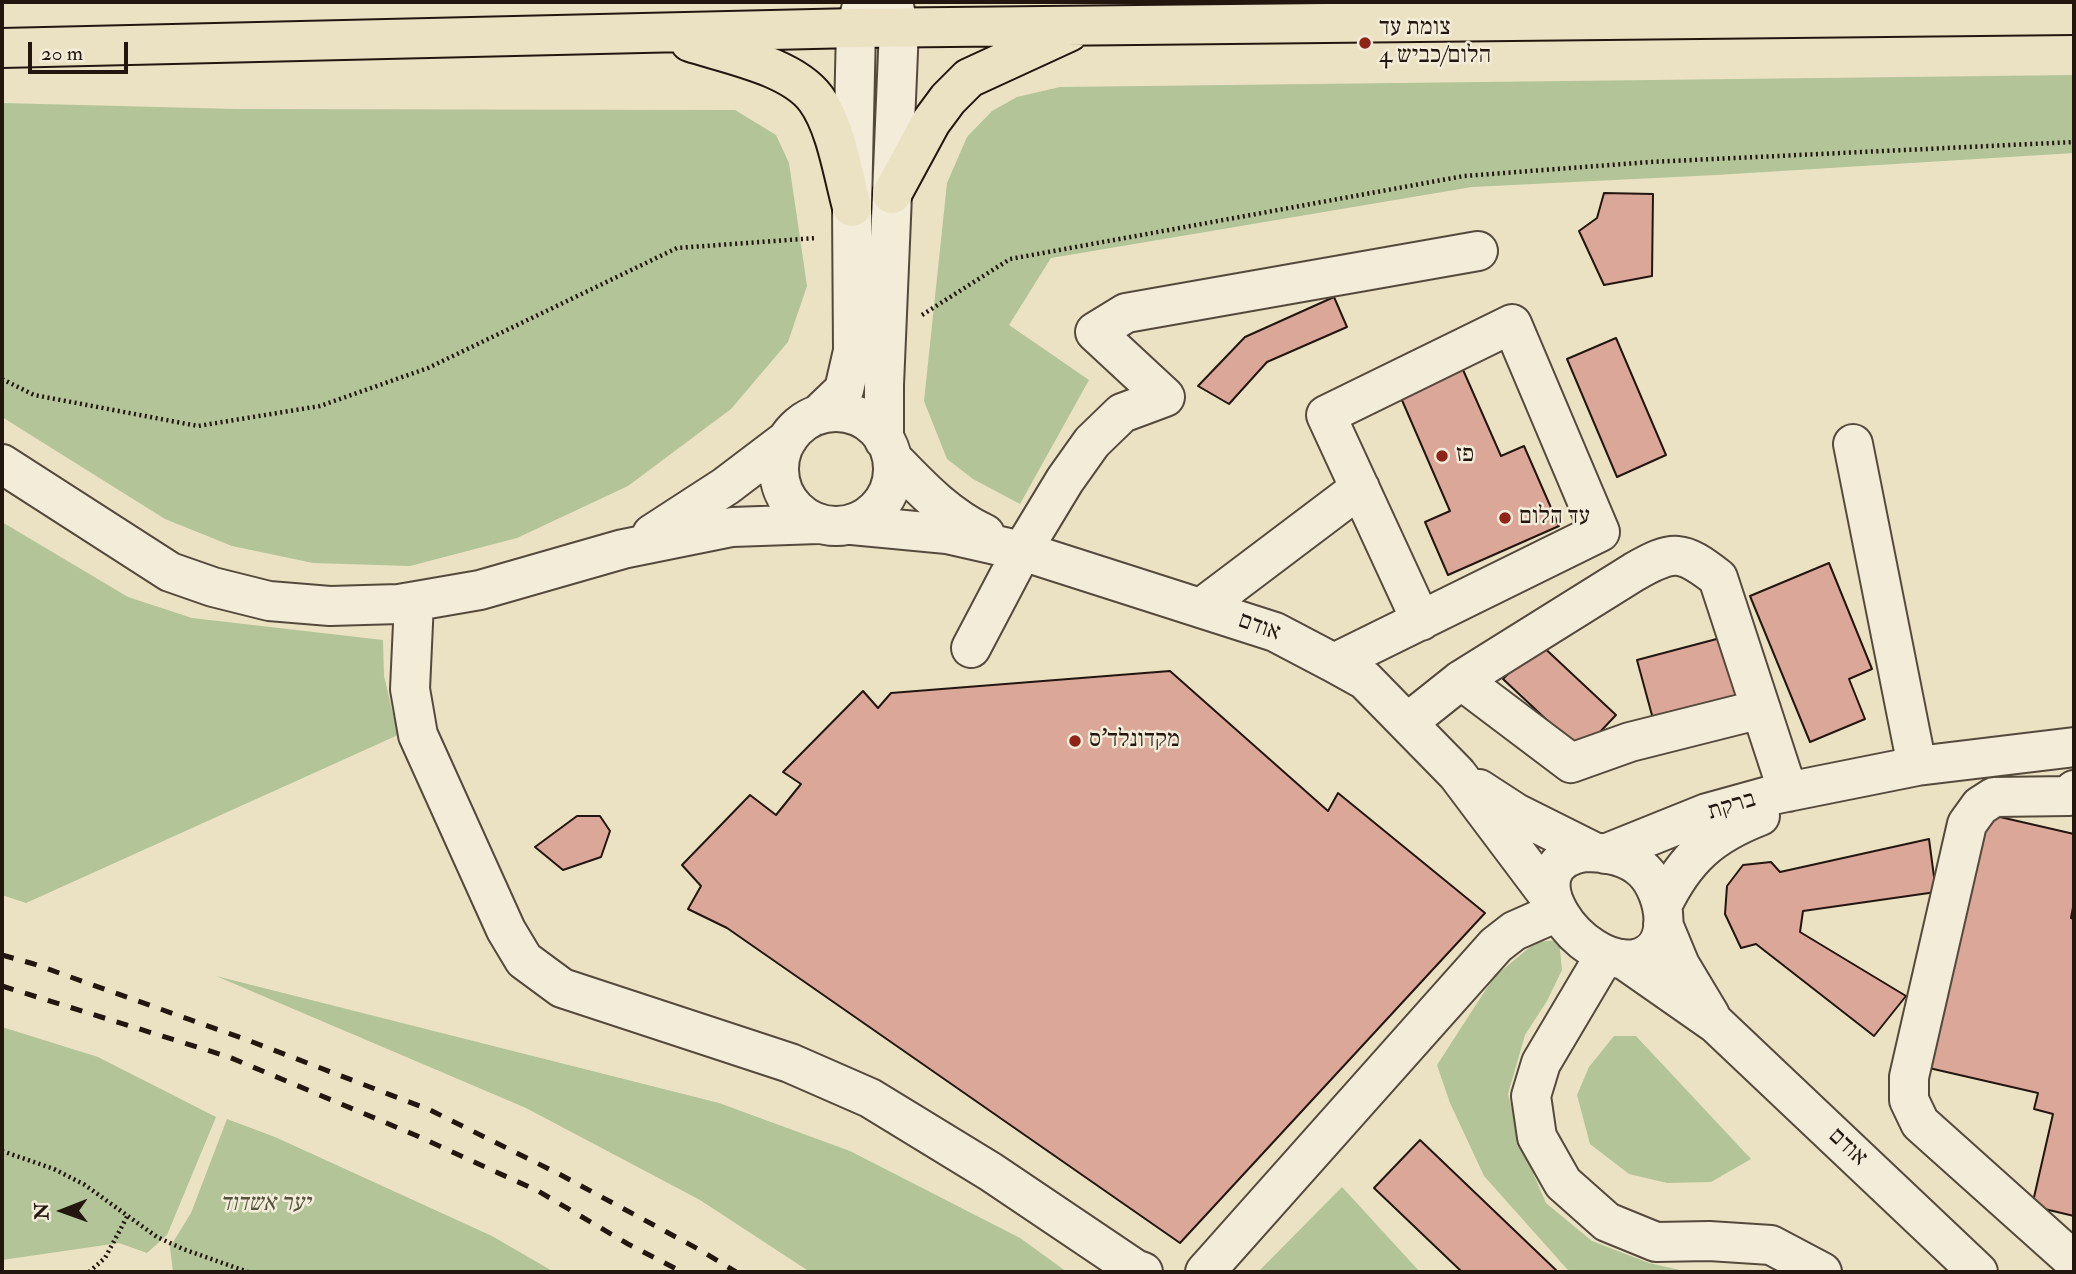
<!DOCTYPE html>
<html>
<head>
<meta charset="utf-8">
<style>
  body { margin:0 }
  #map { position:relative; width:2076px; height:1274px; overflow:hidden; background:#ebe2c4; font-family:"IM FELL Double Pica",serif }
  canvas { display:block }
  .frame { position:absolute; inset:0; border:4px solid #23160e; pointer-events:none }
  .north { position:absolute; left:28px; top:1176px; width:70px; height:70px; -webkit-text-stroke:5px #f2ecd9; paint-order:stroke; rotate:269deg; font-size:19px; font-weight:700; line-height:28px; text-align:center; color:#23160e }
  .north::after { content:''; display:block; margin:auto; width:24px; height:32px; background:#23160e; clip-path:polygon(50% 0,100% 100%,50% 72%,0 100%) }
  .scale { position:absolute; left:28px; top:42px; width:100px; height:32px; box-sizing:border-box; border:4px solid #23160e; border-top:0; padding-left:9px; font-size:21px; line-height:24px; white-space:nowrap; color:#23160e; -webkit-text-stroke:5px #f2ecd9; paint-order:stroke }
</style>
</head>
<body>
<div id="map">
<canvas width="2076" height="1274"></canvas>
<div class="frame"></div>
<div class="north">N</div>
<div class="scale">20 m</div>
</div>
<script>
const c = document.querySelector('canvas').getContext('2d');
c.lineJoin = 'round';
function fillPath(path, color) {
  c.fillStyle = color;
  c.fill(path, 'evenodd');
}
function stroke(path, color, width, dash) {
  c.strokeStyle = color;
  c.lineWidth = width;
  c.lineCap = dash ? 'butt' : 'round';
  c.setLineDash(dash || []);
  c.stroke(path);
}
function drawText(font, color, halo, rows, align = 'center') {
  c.font = font + ' "IM FELL Double Pica","Frank Ruhl Libre",serif';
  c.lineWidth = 5;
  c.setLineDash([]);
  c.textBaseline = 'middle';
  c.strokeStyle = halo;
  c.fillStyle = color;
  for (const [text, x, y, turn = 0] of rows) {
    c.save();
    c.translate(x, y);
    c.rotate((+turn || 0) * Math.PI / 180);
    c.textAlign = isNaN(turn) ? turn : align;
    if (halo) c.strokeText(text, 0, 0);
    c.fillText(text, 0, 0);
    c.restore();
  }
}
fillPath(new Path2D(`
  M2074,75V153L1716,175L1472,187L1051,258L1009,325L1089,380L1020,504L973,479L947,459L924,401L947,183L967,137L992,111L1017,97L1060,87Z
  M2,103L236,109L735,110L776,135L789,163L807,286L788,342L731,409L628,486L517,538L410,566L313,563L232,546L165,519L2,417Z
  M2,522L128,597L192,618L383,640L384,676L398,735L26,903L2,895Z
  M1559,940L1562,970L1547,1001L1525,1035L1508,1094L1522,1147L1546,1203L1592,1241L1649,1263L1689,1272H1572L1567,1269L1484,1176L1450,1103L1437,1065L1494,977L1536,942Z
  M216,976L719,1103L850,1151L1020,1238L1067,1272H810L700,1200L526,1108Z
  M2,1027L98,1057L216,1117L167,1235L147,1253L119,1243L2,1260Z
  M1614,1036H1636L1751,1159L1711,1182L1667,1183L1629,1174L1590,1144L1577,1095L1589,1067Z
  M227,1119L275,1137L492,1236L554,1272H173L170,1247L191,1213Z
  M1342,1187L1420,1272H1258Z`), '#b2c498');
const building = new Path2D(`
  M1604,193L1653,194L1652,276L1604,285L1579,231L1597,218Z
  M1334,297L1347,327L1267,362L1229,404L1198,386L1245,337Z
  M1616,338L1666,455L1617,477L1567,359Z
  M1460,363L1501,456L1524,446L1559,526L1448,575L1425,522L1450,511L1398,391Z
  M1829,563L1872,669L1849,679L1865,719L1810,742L1750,596Z
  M1728,636L1744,694L1653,719L1637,660Z
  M1538,642L1616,715L1581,752L1503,679Z
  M1170,671L1328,811L1338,793L1485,913L1180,1243L727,928L688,909L701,886L682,865L750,795L776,815L801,784L783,772L863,691L878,708L891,693Z
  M1987,814L2074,834V902L2071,918L2074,919V1216L2032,1206L2053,1114L2034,1109L2038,1093L1929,1068Z
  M577,816H600L610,831L601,857L563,870L535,847Z
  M1929,839L1936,892L1803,911L1800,932L1906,996L1874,1036L1756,944L1741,948L1725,914L1727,886L1743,865L1771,862L1780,872Z
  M1420,1140L1558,1272H1462L1374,1188Z`);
fillPath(building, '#daa798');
stroke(building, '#23160e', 2);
const minor = new Path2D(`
  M779 469a57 57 0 1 1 114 0a57 57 0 1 1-114 0Z
  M818,415L844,390L853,351L852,207L856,28L863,2
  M884,440V385L899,28L893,2
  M1853,444L1917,766
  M892,458C921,488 947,516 985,534
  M2,464L170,572L213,587L269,601L330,606L399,604L480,590L623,549L732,527L818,524
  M852,525L947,534L1022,551L1275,632L1334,663L1365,680L1457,774L1554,903
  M652,534L726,486L788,439
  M414,602L410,689L418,735L506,930L524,960L562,988L790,1063L870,1098L991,1172L1135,1269L1143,1272
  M1201,608L1360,488
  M971,648L1022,551L1065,480L1092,442L1122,413L1165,397L1095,332L1126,313L1478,251
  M1334,663L1600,532L1512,324L1326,415L1421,621
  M1461,680L1571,763L1630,742L1761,709
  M1407,723L1461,680L1634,572C1674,549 1682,550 1718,578L1788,792
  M1479,789L1516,813L1594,852
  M2074,790L2069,796L1994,797L1980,806L1967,824L1909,1077V1100L1920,1123L2074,1261
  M1584,852C1604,852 1629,856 1644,871C1666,893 1677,951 1635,959C1580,968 1507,866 1584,852Z
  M1605,854L1707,813L1772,795L1917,766L2074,747
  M1662,906C1685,858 1711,835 1760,816
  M1663,924L1680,965L1710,1015
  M1605,955L1541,1063L1531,1096L1537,1137L1563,1183L1607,1222L1656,1242L1709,1241L1771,1245L1822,1272
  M1623,959L1716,1024L1978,1272
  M1205,1272L1496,945L1514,931L1557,912`);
const highway = new Path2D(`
  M690,42C727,54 792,66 816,99C836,126 843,174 852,207
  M2,48L856,28L2074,15
  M892,194L931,122L948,99L969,78L1069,32`);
stroke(minor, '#55493c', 42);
stroke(highway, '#23160e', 42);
stroke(new Path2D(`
  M922,315L1010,259L1464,176L1650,162L2074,142
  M2,379L34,395L198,426L320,406L428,368L677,248L816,238
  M2,1151L54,1169L85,1185L157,1237L183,1249L248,1272
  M89,1272L105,1258L128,1215`), '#23160e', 4.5, [2, 3.5]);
stroke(minor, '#f2ecd9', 38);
stroke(highway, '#ebe2c4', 38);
stroke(new Path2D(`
  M2,955L34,964L250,1041L430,1110L559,1174L700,1250L736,1272
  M2,986L229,1057L415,1135L538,1191L628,1244L682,1272`), '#23160e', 5, [12, 12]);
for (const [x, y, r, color] of [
  [1365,43,7,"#8f2418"],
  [1442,456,7,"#8f2418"],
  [1505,518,7,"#8f2418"],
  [1075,741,7,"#8f2418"]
]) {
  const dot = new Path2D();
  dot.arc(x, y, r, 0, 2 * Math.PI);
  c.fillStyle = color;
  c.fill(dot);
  stroke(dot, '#f2ecd9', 2.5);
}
drawText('24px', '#23160e', '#f2ecd9', [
  ["צומת עד",1379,29],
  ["הלום/כביש 4",1379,57],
  ["פז",1456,456],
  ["עד הלום",1519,518],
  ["מקדונלד'ס",1089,741]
], 'left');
drawText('24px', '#23160e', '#f2ecd9', [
  ["אודם",1259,628,20],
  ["ברקת",1732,807,-17],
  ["אודם",1847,1148,43]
]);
drawText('italic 24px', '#55533e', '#f2ecd9', [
  ["יער אשדוד",265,1205]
]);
</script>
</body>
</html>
